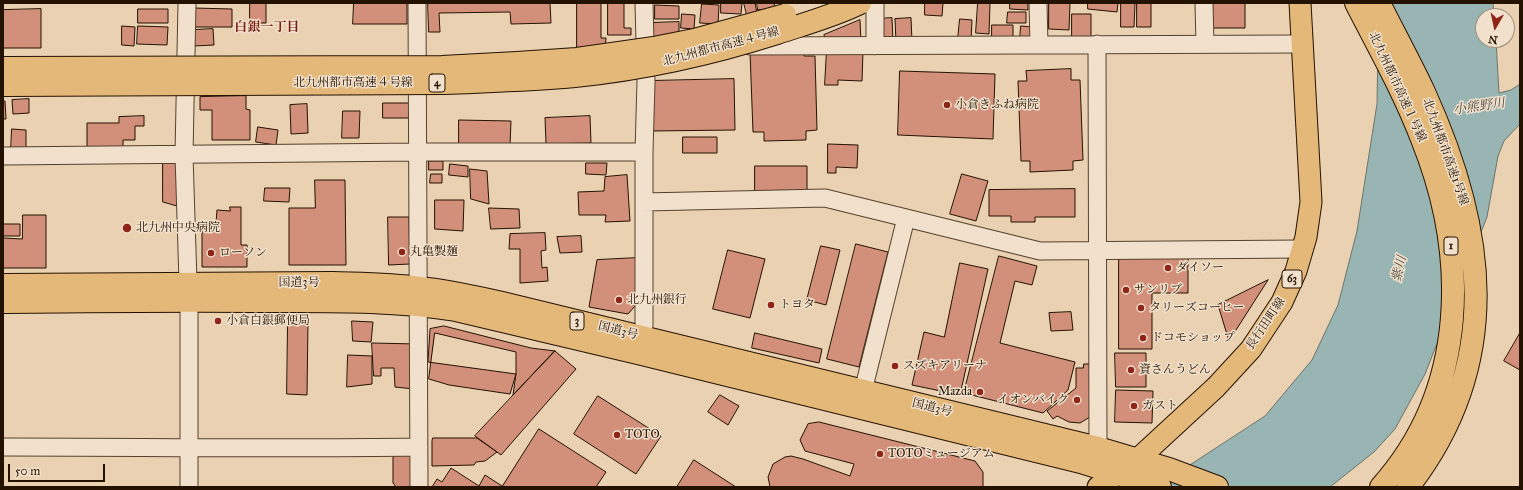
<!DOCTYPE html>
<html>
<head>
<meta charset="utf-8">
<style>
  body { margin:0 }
  #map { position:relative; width:1523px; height:490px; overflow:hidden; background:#e9d1b1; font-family:"IM FELL Great Primer",serif }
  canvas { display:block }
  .frame { position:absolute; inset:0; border:4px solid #241201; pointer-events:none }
  .north { position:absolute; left:1475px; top:8px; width:40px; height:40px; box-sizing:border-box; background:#f1e1cc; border:1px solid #9f8e7b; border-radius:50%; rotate:189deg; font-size:11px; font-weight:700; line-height:16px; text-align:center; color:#241201 }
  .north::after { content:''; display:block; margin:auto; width:14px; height:18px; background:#8f2418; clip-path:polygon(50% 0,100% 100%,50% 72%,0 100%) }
  .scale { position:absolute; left:8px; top:464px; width:97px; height:18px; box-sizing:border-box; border:2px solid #241201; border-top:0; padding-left:5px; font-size:12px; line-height:14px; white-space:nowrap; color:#241201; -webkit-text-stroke:3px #f1e1cc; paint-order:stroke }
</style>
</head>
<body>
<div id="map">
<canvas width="1523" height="490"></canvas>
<div class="frame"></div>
<div class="north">N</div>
<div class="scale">50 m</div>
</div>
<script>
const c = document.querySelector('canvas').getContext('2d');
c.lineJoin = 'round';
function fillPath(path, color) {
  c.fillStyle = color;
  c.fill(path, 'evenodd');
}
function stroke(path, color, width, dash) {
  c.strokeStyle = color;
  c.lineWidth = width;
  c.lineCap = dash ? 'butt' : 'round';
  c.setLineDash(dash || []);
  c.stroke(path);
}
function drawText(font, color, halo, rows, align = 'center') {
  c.font = font + ' "IM FELL Great Primer","Noto Serif JP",serif';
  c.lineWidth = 3;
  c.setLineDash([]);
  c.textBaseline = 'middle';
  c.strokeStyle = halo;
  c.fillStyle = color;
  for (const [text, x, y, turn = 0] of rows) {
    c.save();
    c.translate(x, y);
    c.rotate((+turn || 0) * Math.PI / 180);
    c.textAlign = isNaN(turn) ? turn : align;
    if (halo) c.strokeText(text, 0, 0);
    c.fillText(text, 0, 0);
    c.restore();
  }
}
const water = new Path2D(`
  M1379,3H1493L1494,16H1483V40H1496L1499,93L1511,90L1520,84V124L1504,141L1498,156L1487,217L1425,374L1395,429L1374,452L1330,487H1156L1265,416L1312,360L1338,305L1357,231L1377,104Z`);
fillPath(water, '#99b5b3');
stroke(water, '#6a746c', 1);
const building = new Path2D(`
  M250,3H266V23H250Z
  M354,3H407V24H353Z
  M428,3H550L551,23L511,24L510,12L439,13L440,32H429Z
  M577,3H601V38H606L605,51H577Z
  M608,3H624V28H631V35H608Z
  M721,3H742L741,14L721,13Z
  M744,3H755L757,13L747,15Z
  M757,3H774L775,8L758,10Z
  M925,3H943L942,16L925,15Z
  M978,3H990L989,34L976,33Z
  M1010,3H1028V10L1010,9Z
  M1049,3H1070L1069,30L1049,29Z
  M1088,3H1118L1117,12L1088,9Z
  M1121,3H1135L1134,27H1121Z
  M1137,3H1151V27H1137Z
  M1213,3H1245V28H1213Z
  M702,4L719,5L718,24L700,23Z
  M655,5L679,6V19H655Z
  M194,8L232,9V27H193Z
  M41,9V48H3V10Z
  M138,9H168V23H138Z
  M1008,12H1026V23H1007Z
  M682,14L695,15L694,29L681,28Z
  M1072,14H1091V39H1072Z
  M892,18L893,42L878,43L877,19Z
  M911,18L912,41L896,42L895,19Z
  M960,19L972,20L971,40L958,39Z
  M860,20L861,42L826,44L824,35Z
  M679,22V36L651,37L650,23Z
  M992,25H1013V39H992Z
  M122,26L135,27L134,46L122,45Z
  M138,26L168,27L167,45L137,44Z
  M1021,26L1033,27L1032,40L1020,39Z
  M213,29L214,45L194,46V30Z
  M804,46V56H815L817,130L806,131V140L764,141V132H753L750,52Z
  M827,49L863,51L862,81L838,80V85H825Z
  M1071,69V80H1080L1083,160L1073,161V170L1030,172V161H1021L1018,81H1027L1026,71Z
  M900,71L995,74L993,139L898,135Z
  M734,79L735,130L650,131L649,81Z
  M246,96V109L250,110V140H212V110H200V97Z
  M29,99V113L13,114L12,100Z
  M3,101H5L6,119H3Z
  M383,103H416V118H383Z
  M307,104L308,133L291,134L290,105Z
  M343,111H360L359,138H342Z
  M144,116V126H135V140H123V150L87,151V123H119V117Z
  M590,116L591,143L546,144L545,118Z
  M459,120L511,121L510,146L459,145Z
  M258,127L278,130L276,145L256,142Z
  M12,129L26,130V151L11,150Z
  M683,137H717V153H683Z
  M828,144L858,145L857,168L836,167V173H828Z
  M429,161H443V170H429Z
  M163,162L178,163L177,206L163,202Z
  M586,163H607L606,175L586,174Z
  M450,164L468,166V177L449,175Z
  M755,166H807V198H755Z
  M470,169L487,171L489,204L471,199Z
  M431,174H442V183H430Z
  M962,174L988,181L976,221L950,214Z
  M627,175L630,221L605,222L606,215H579L578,192L604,191L605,177Z
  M315,180H345L346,265H289V208H315Z
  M265,188H290L289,202L264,201Z
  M1075,189V217H1035V222H1011V216H989V190Z
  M435,200H464L463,231L435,229Z
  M230,207H241V245H247V267H202V223H216L217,210L230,211Z
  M489,208L519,209L520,228L491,229Z
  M23,215H46V268H3V238L22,239Z
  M388,217H409L410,264L389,265Z
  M3,224H20V236H3Z
  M545,233L546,250L541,251L542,268L547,267L548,281L520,283V249H509L510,234Z
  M581,236L582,252L560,253L557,237Z
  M856,244L888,252L859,367L827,359Z
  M821,246L840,250L826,305L807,300Z
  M728,250L765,259L750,318L713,309Z
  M999,256L1037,266L1032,285L1015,281L1000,343L1075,362L1068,390L1043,413L964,393Z
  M1119,256L1188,257V293H1152V349H1119Z
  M637,258L635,306L628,314L589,307L597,260Z
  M960,263L988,269L960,395L912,385L924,332L944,337Z
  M1268,280L1229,341L1218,305Z
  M1071,312L1073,330L1051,331L1049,313Z
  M288,321H308L307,395L287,394Z
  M352,321L373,322L371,342L353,341Z
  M444,326L531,348L555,351L513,395L516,374L428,362L430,329Z
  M435,333L516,352V374L510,394L449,385L429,379Z
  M755,333L822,349L819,363L752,348Z
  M1520,333V370L1504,361Z
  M372,343L417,344L414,389L395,387L394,368H381V376H374Z
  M555,351L576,369L501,455L475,436Z
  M1115,353H1146V387H1116Z
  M348,355L372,356V384L347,387Z
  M1084,364H1091L1090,417L1080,423L1069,422L1057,416L1053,419L1047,411L1076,388V368H1083Z
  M1116,390L1153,391L1152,423L1115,422Z
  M720,395L739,406L728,425L708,412Z
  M598,396L661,436L636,474L574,434Z
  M819,422L975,461L983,472V487H770L768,477L773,464L785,457L791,456L803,459L850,476L854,464L805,451L800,440L808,424Z
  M539,429L606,472L596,487H432L437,479L442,482L451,468L479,486L485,475L502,486Z
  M433,438H477L497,452L485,461L476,462L474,465L432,466V441Z
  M411,455V485L410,487H396L393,483V456Z
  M694,460L736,487H677Z`);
fillPath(building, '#d28f7a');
stroke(building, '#241201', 1);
const minor = new Path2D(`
  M187,3L184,155L189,313V487
  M417,3L419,487
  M875,3V46
  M1038,3L1039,44
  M1204,3L1205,44
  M1097,44L1098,448
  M750,46L1302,44
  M3,156L418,152H644
  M644,202L825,198L1040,251L1302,249
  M639,349L644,326V152L646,82L644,3
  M863,391L906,218
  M3,447C142,447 281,449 419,447`);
const major = new Path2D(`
  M1098,487L1138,459L1216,387L1251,349L1282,302L1296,271L1306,237L1311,202L1300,3`);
const highway = new Path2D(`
  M1356,3C1379,48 1404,92 1422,139C1469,256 1468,390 1381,487
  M1379,3C1394,33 1410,62 1424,92C1486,228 1505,362 1408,487
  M3,285L333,283C362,284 391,284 420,288C448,291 475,297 502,303L1098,448L1169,469L1217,487
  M3,302C92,301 180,300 269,301C333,301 393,300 456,310L638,353L1081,462L1160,487`);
stroke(minor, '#55422d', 19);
stroke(major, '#241201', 23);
stroke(highway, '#241201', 24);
stroke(minor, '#f1e1cc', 17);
stroke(major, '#e4b878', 21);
stroke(highway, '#e4b878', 22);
const highwayBridge = new Path2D(`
  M3,68L442,67L517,63L577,59L654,48L694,40L785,15
  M3,85L445,83C489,81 532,80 575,76C644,69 711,54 777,33C804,24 834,16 860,3`);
stroke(highwayBridge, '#241201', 24, []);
stroke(highwayBridge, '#e4b878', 22);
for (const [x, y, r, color] of [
  [947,105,4,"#8f2418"],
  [127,228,5,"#8f2418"],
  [402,252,4,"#8f2418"],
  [211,253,4,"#8f2418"],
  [1168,268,4,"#8f2418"],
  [1126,290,4,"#8f2418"],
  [619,300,4,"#8f2418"],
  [771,305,4,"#8f2418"],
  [1141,308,4,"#8f2418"],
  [218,321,4,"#8f2418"],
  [1143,338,4,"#8f2418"],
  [895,366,4,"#8f2418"],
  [1131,370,4,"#8f2418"],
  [980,392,4,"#8f2418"],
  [1077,400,4,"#8f2418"],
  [1134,406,4,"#8f2418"],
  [617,435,4,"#8f2418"],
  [880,454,4,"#8f2418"]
]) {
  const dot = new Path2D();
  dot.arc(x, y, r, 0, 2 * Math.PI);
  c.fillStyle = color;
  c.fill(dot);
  stroke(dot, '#f1e1cc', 1.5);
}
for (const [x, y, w] of [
  [437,83,16],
  [1451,246,14],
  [1292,279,20],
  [577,321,14]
]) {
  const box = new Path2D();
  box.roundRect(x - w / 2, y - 9, w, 18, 3);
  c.fillStyle = '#f1e1cc';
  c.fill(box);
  stroke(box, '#241201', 1);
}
drawText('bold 11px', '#241201', null, [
  ["4",437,83],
  ["1",1451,246],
  ["63",1292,279],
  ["3",577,321]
]);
drawText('12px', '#241201', '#f1e1cc', [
  ["北九州都市高速４号線",721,47,-15],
  ["北九州都市高速４号線",353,83],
  ["北九州都市高速１号線",1397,87,65],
  ["北九州都市高速1号線",1445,152,70],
  ["国道3号",299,283],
  ["長行田町線",1266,324,-56],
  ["国道3号",618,331,14],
  ["国道3号",932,408,14]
]);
drawText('12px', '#241201', '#f1e1cc', [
  ["小倉きふね病院",955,105],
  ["北九州中央病院",136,228],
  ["丸亀製麺",410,252],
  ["ローソン",219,253],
  ["ダイソー",1176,268],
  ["サンリブ",1134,290],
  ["北九州銀行",627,300],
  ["トヨタ",779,305],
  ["タリーズコーヒー",1149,308],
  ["小倉白銀郵便局",226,321],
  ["ドコモショップ",1151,338],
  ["スズキアリーナ",903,366],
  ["資さんうどん",1139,370],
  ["Mazda",972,392,"right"],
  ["イオンバイク",1069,400,"right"],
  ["ガスト",1142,406],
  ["TOTO",625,435],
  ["TOTOミュージアム",888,454]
], 'left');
drawText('bold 13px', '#7a1f14', '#f1e1cc', [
  ["白銀一丁目",267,28]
]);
drawText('italic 13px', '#4d4b3f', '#f1e1cc', [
  ["小熊野川",1479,107,-8],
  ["紫川",1400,269,-76]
]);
</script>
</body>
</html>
